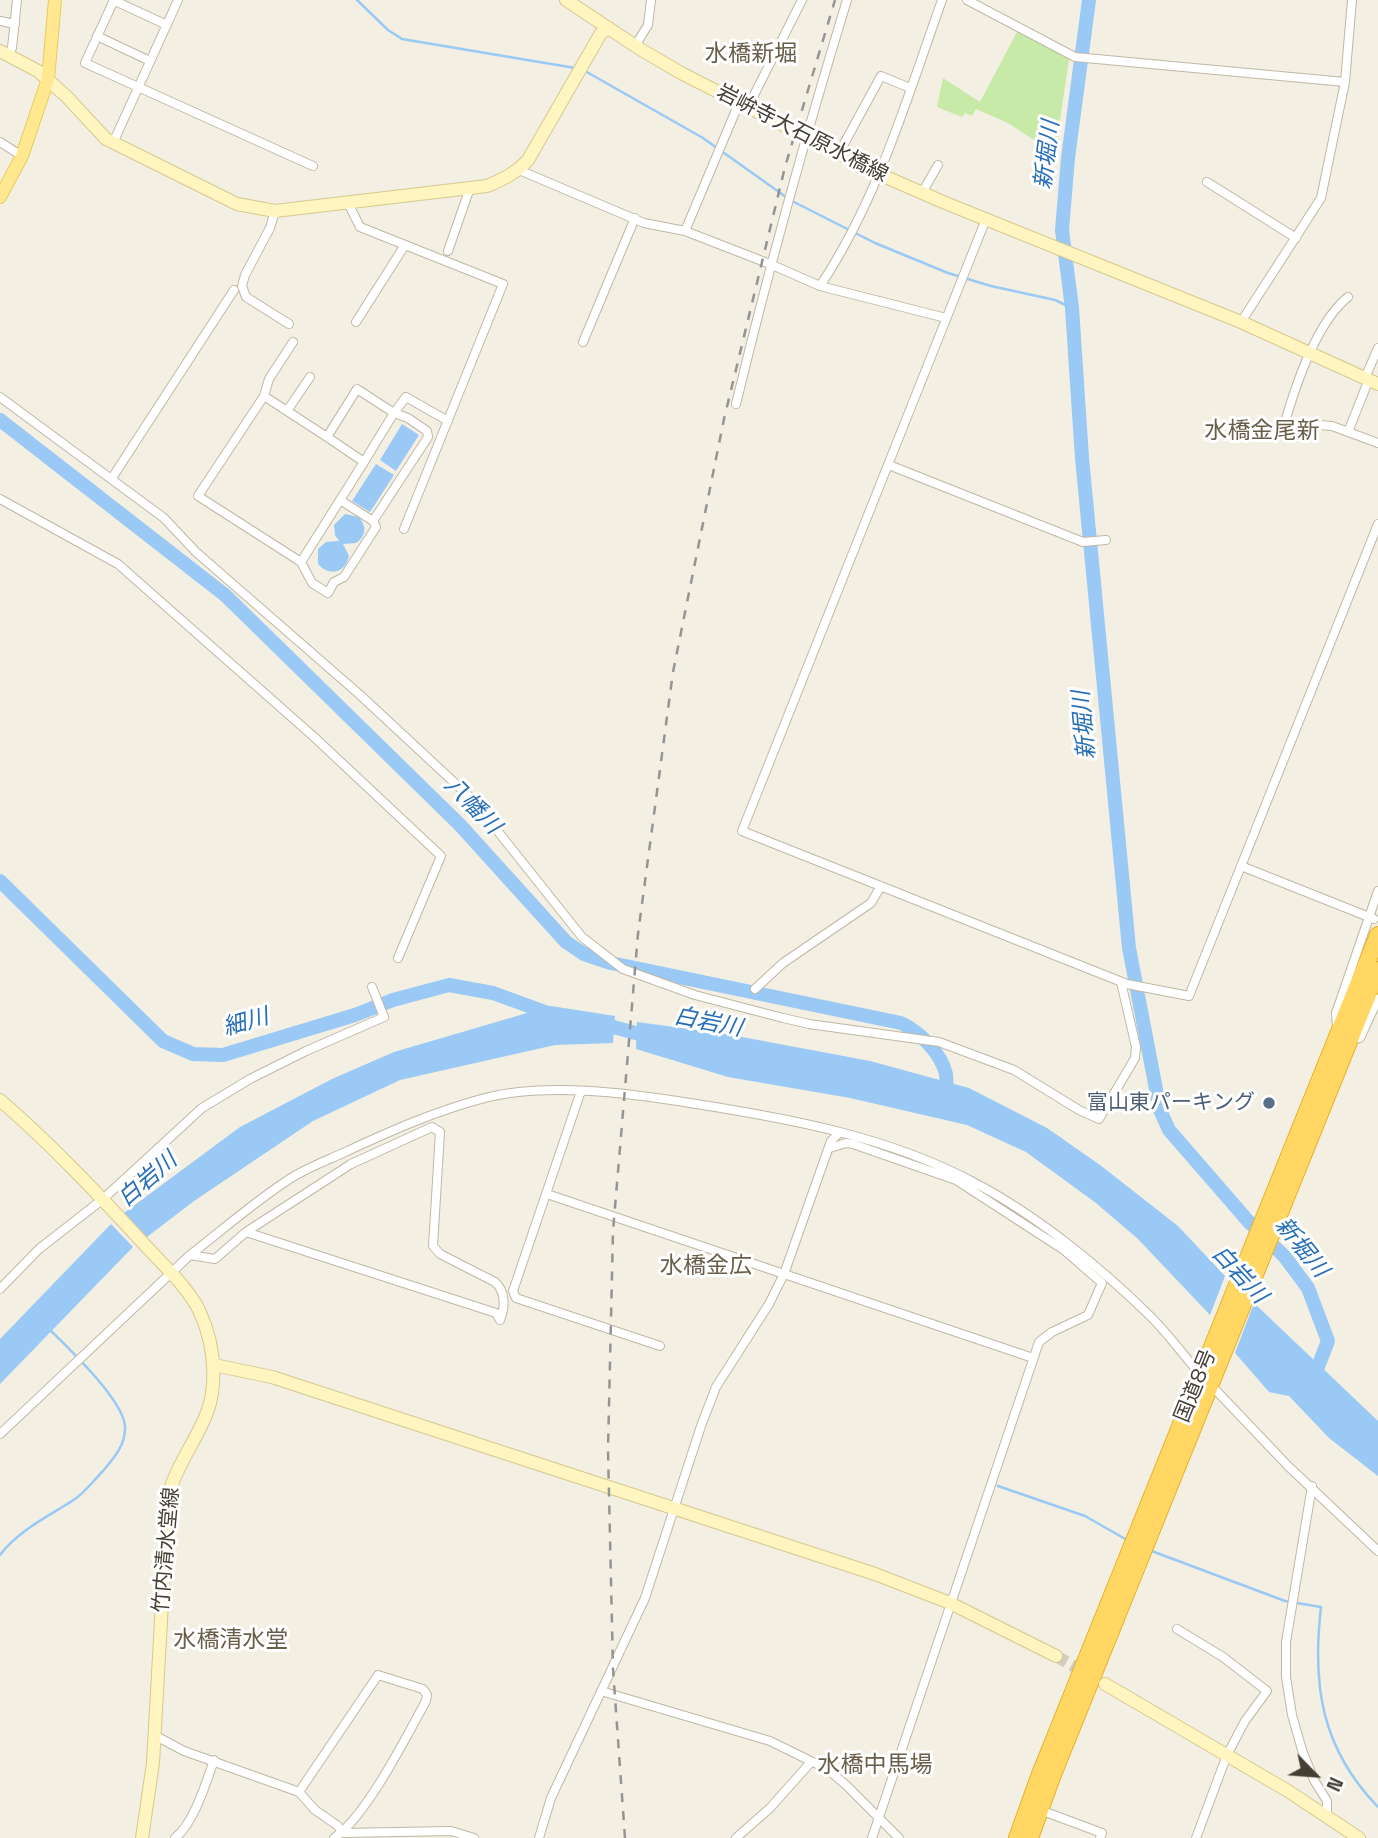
<!DOCTYPE html>
<html>
<head>
<meta charset="utf-8">
<style>
  body { margin:0 }
  #map { position:relative; width:1378px; height:1838px; overflow:hidden; background:#f3efe3; font-family:"Space Grotesk",sans-serif }
  canvas { display:block }
  .north { position:absolute; left:1280px; top:1740px; width:70px; height:70px; -webkit-text-stroke:5px #fff; paint-order:stroke; rotate:115deg; font-size:19px; font-weight:700; line-height:28px; text-align:center; color:#453f33 }
  .north::after { content:''; display:block; margin:auto; width:24px; height:32px; background:#453f33; clip-path:polygon(50% 0,100% 100%,50% 72%,0 100%) }
</style>
</head>
<body>
<div id="map">
<canvas width="1378" height="1838"></canvas>
<div class="north">N</div>
</div>
<script>
const c = document.querySelector('canvas').getContext('2d');
c.lineJoin = 'round';
function fillPath(path, color) {
  c.fillStyle = color;
  c.fill(path, 'evenodd');
}
function stroke(path, color, width, dash) {
  c.strokeStyle = color;
  c.lineWidth = width;
  c.lineCap = dash ? 'butt' : 'round';
  c.setLineDash(dash || []);
  c.stroke(path);
}
function drawText(font, color, halo, rows, align = 'center') {
  c.font = font + ' "Space Grotesk","Noto Sans JP",sans-serif';
  c.lineWidth = 6;
  c.setLineDash([]);
  c.textBaseline = 'middle';
  c.strokeStyle = halo;
  c.fillStyle = color;
  for (const [text, x, y, turn = 0] of rows) {
    c.save();
    c.translate(x, y);
    c.rotate((+turn || 0) * Math.PI / 180);
    c.textAlign = isNaN(turn) ? turn : align;
    if (halo) c.strokeText(text, 0, 0);
    c.fillText(text, 0, 0);
    c.restore();
  }
}
fillPath(new Path2D(`
  M1018,30L1069,59L1055,154L1008,123L976,109L972,116L965,113L962,117L937,107L943,78L980,102Z`), '#c7eaa8');
fillPath(new Path2D(`
  M402,424L419,435L396,471L380,460Z
  M376,464L394,475L370,512L352,501Z
  M345,514L359,517C367,527 366,536 356,543L343,544L349,556C345,573 330,577 318,564V549L326,542L339,541L335,535L334,525Z
  M551,1006L615,1016L613,1043L555,1045L400,1080L313,1121L194,1201L147,1237L124,1213L240,1127L332,1079L394,1052Z
  M637,1022L726,1034L870,1061L969,1088L1047,1128L1100,1165L1178,1226L1225,1276L1210,1315L1138,1239L1096,1203L1026,1152L967,1125L850,1098L728,1077L636,1049Z
  M111,1224L133,1247L0,1384V1339Z
  M1254,1303L1378,1421V1476L1329,1438L1289,1396L1269,1392L1235,1353Z`), '#9ac9f5');
stroke(new Path2D(`
  M357,0L388,30L402,39L575,68
  M585,71L703,138L786,197
  M792,201L875,243L948,273L991,286L1055,300L1072,308
  M998,1486L1085,1516L1127,1540
  M1149,1550L1285,1601L1321,1607C1312,1685 1321,1748 1378,1807
  M0,1555C18,1531 47,1517 72,1501C84,1494 93,1481 103,1471C113,1459 125,1446 125,1429C127,1403 68,1348 49,1329`), '#9ac9f5', 2.5);
stroke(new Path2D(`
  M1089,0L1068,158L1062,230L1072,308L1082,458L1129,948L1160,1110L1169,1130L1248,1221L1285,1257L1308,1288L1328,1341L1312,1382
  M0,420L225,595L460,825L566,942L584,954L611,963L901,1023C920,1032 941,1053 946,1074C947,1082 946,1091 947,1098
  M0,881L163,1041L193,1054L223,1055L355,1015L393,1000L449,985L493,993L556,1016
  M595,1022L654,1038`), '#9ac9f5', 14);
stroke(new Path2D(`
  M1056,1656L1089,1675`), '#d0ccc0', 12, [12, 6]);
const street = new Path2D(`
  M113,0L167,25
  M114,0L85,63L313,166
  M967,0L1075,57L1345,82
  M0,21L15,24
  M97,36L150,61
  M635,46L648,25L651,0
  M8,55L12,48L17,0
  M748,107L802,0
  M0,142L22,156
  M113,143L178,0
  M839,153L881,76L910,88
  M519,170L644,223L685,231L770,264L820,286L946,318
  M1207,182L1296,238
  M922,193L938,165
  M347,201L360,227L503,284L404,529
  M275,211L270,228L245,275L242,286L246,297L289,324
  M986,219L742,831L1127,984L1189,996L1378,524
  M685,231L739,103
  M448,251L470,188
  M820,286C878,199 907,98 942,0
  M1348,297C1317,322 1296,384 1285,422L1332,426L1378,443
  M356,322L405,245
  M1241,322L1321,198L1345,82L1352,0
  M583,342L635,218
  M310,377L287,411L264,396L198,496L301,562L312,583L328,593L334,582L344,577L376,527L373,521L428,437L427,431L408,418L394,413L364,462L327,437L357,389L394,413L406,397L448,421
  M1365,378L1378,348
  M264,396L269,379L293,342
  M0,397L164,518L196,552L359,694L472,799L582,937L623,969L695,995L783,1018L809,1024L939,1042L1014,1070L1079,1110L1099,1119L1135,1058L1136,1047L1121,982
  M736,404C769,268 806,134 847,0
  M287,411L327,437
  M1348,432L1369,379
  M889,465L1083,542L1106,540
  M112,478L234,290
  M0,499L118,564L313,736L441,856L398,958
  M340,500L373,521
  M301,562L364,462
  M1241,866L1374,919
  M755,989L783,963L871,903L881,886
  M1337,1027L1336,1013L1378,891
  M1350,1039L1360,1038L1378,999
  M581,1091L513,1291L516,1298L660,1346
  M830,1148L846,1143L853,1144L956,1180L1064,1250L1102,1283L1088,1315L1052,1332L1039,1342L872,1838
  M547,1194L1033,1358
  M246,1232L496,1313L500,1320
  M190,1255C221,1231 252,1204 285,1182C302,1170 323,1162 341,1154C388,1132 435,1111 485,1098C546,1082 628,1093 690,1103C786,1118 888,1136 975,1183C1036,1215 1099,1266 1148,1314C1167,1332 1183,1355 1201,1375
  M0,1289L39,1249L103,1199L202,1108L250,1079L306,1051L384,1017L372,987
  M1210,1384L1288,1466L1378,1551
  M0,1434L190,1255L215,1259L246,1232L351,1164L432,1127L440,1132L433,1246L440,1254L495,1282C506,1292 505,1307 500,1320
  M1312,1486L1286,1642V1677L1292,1715L1302,1750L1314,1780L1327,1801V1817
  M1177,1629L1223,1657L1267,1691L1245,1721L1227,1755L1196,1838
  M601,1691L770,1741L827,1769L846,1785L899,1838
  M154,1735L184,1751L299,1792L315,1810L338,1826L342,1833
  M299,1792L378,1675L423,1689L427,1695L426,1701C406,1737 366,1817 334,1838
  M1040,1810L1102,1833L1100,1838
  M342,1833L451,1831L474,1838
  M175,1838C194,1823 206,1783 214,1760
  M539,1838L551,1798L645,1598L701,1426L716,1387L769,1304L784,1274L831,1141L839,1133
  M736,1838L770,1808L811,1762`);
const secondary = new Path2D(`
  M566,0L640,49L681,73L879,174L943,202L1241,322L1378,384
  M0,51L38,71L67,97L106,139L237,204L275,211L487,186C504,179 516,173 528,160L601,33L609,28
  M0,1100C51,1144 98,1194 144,1244C162,1264 186,1285 199,1310C211,1336 216,1364 212,1393C208,1426 177,1461 168,1496L153,1763L142,1838
  M214,1365L272,1377L875,1574L950,1603L1056,1656
  M1105,1684L1288,1791L1359,1838`);
const primary = new Path2D(`
  M0,197L22,156L48,79L55,0`);
const highway = new Path2D(`
  M1017,1838L1040,1774L1378,935
  M1030,1838L1052,1777L1378,970`);
stroke(street, '#bfb8a5', 10);
stroke(secondary, '#d6c98f', 14);
stroke(primary, '#ebca59', 14);
stroke(highway, '#e7b028', 18);
stroke(street, '#fff', 8);
stroke(secondary, '#fff5c1', 12);
stroke(primary, '#ffe890', 12);
stroke(highway, '#ffd762', 16);
stroke(new Path2D(`
  M625,1838L613,1669L608,1450L613,1231L638,934L673,672L724,419L785,167L835,0`), '#949494', 2.5, [9, 9]);
for (const [x, y, r, color] of [
  [1269,1103,7,"#5c6f8a"]
]) {
  const dot = new Path2D();
  dot.arc(x, y, r, 0, 2 * Math.PI);
  c.fillStyle = color;
  c.fill(dot);
  stroke(dot, '#fff', 2.5);
}
drawText('21px', '#453f33', '#fff', [
  ["岩峅寺大石原水橋線",802,134,27],
  ["国道8号",1196,1386,-68],
  ["竹内清水堂線",167,1550,-85]
]);
drawText('21px', '#4e5e75', '#fff', [
  ["富山東パーキング",1255,1103]
], 'right');
drawText('23px', '#685e49', '#fff', [
  ["水橋新堀",751,55],
  ["水橋金尾新",1262,432],
  ["水橋金広",706,1267],
  ["水橋清水堂",231,1641],
  ["水橋中馬場",875,1766]
]);
drawText('italic 23px', '#266eb7', '#fff', [
  ["新堀川",1048,155,-83],
  ["新堀川",1085,725,-95],
  ["八幡川",472,806,46],
  ["細川",246,1023,-16],
  ["白岩川",708,1023,11],
  ["白岩川",148,1180,-41],
  ["新堀川",1301,1248,51],
  ["白岩川",1239,1275,47]
]);
</script>
</body>
</html>
